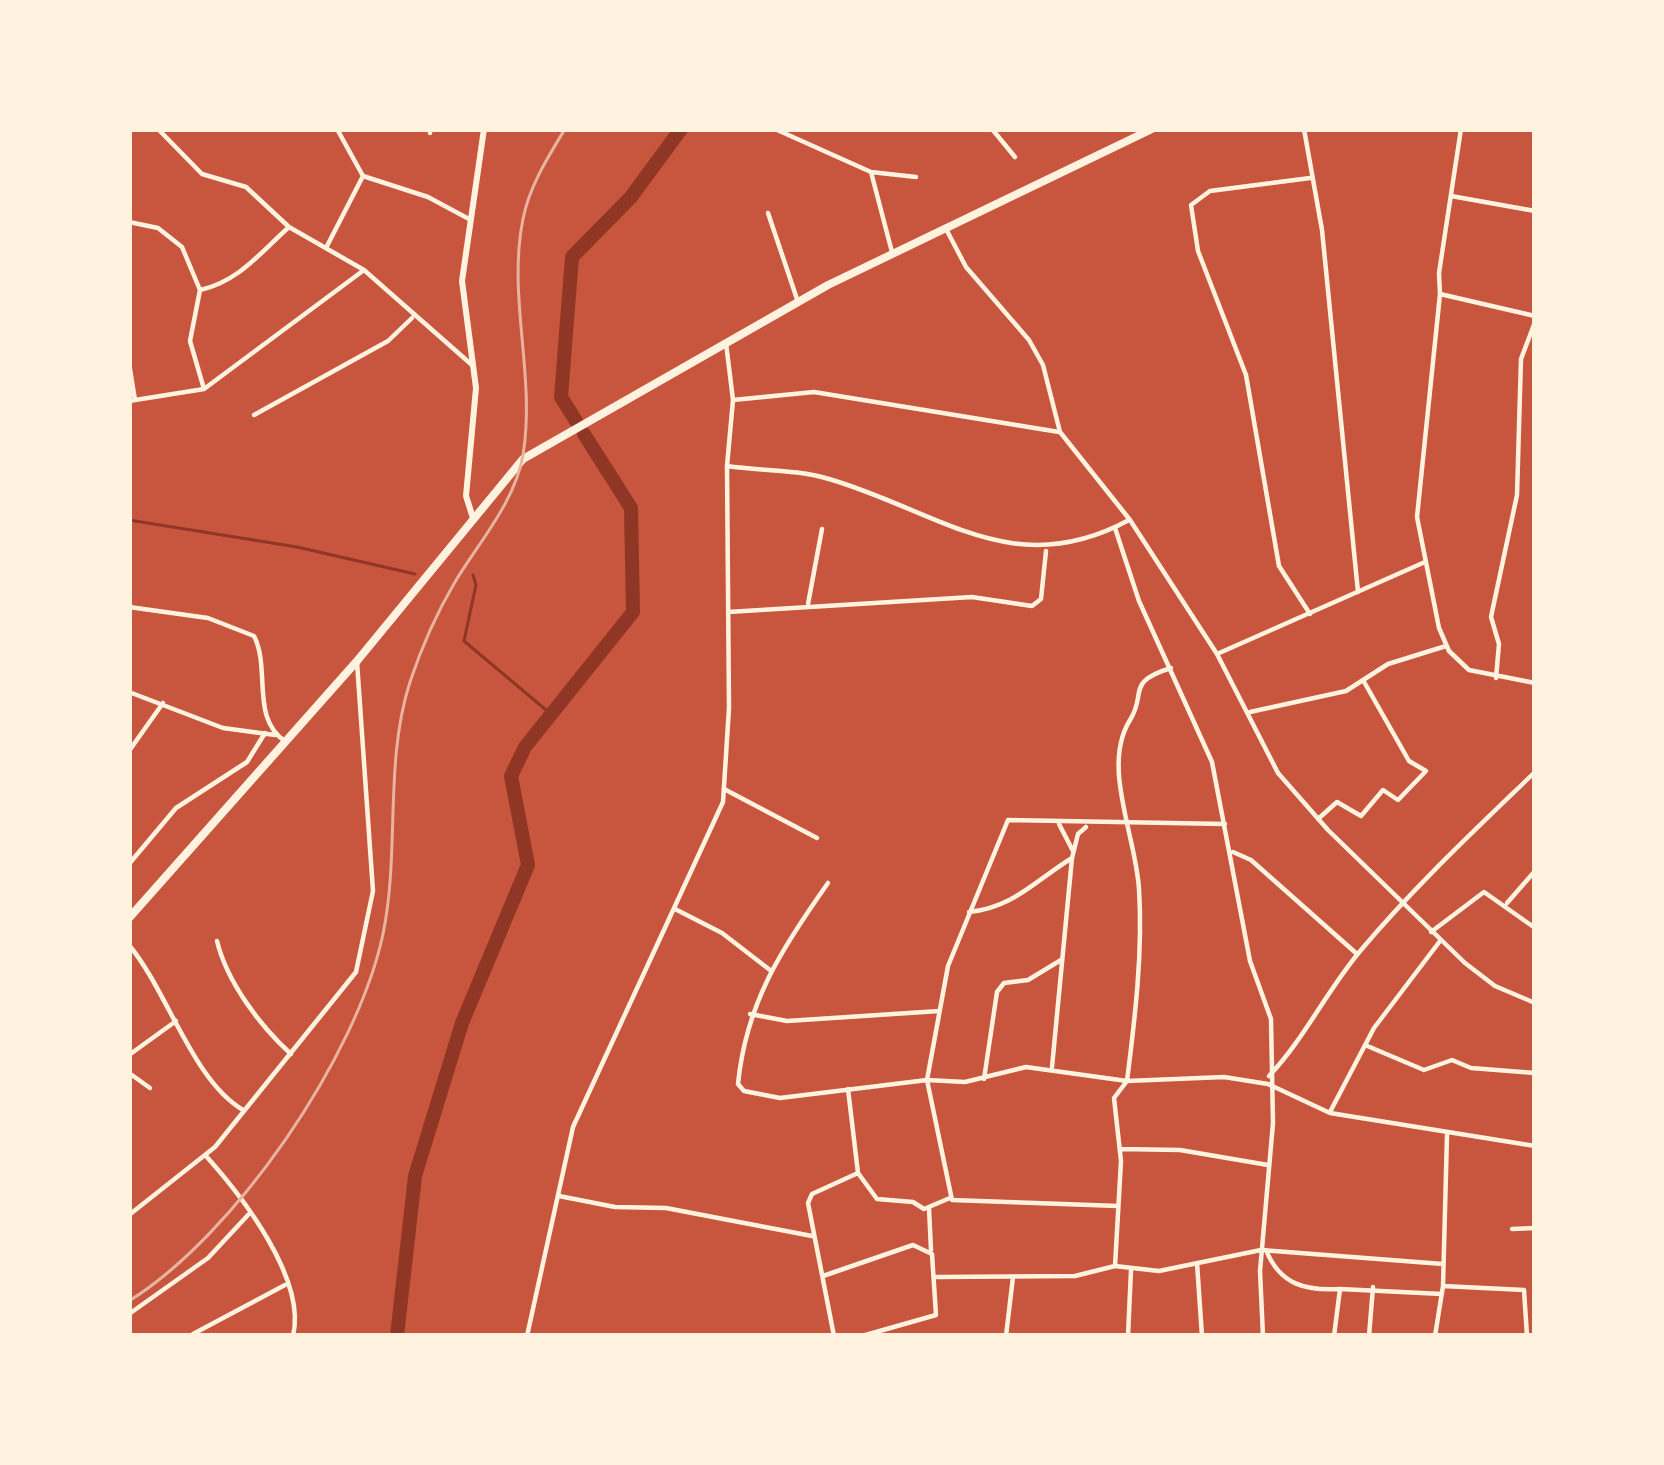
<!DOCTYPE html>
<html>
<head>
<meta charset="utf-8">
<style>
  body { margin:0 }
  #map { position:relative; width:1664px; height:1465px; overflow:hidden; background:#c8553d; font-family:Cabin,sans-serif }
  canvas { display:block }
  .frame { position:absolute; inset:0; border:132px solid #fff3e0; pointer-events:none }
</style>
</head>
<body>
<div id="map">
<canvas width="1664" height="1465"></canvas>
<div class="frame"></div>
</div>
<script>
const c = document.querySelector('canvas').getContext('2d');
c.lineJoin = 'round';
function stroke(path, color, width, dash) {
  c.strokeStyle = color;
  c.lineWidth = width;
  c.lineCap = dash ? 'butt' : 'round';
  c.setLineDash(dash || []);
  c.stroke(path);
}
stroke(new Path2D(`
  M129,520L297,547L415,574
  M473,575L476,585L464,641L552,715`), '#8f3625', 3);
stroke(new Path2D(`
  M576,421L561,397L572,257L631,197L681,129
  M397,1336L415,1176L462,1023L528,865L511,776L525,747L633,612L631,508L584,434`), '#8f3625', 14);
stroke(new Path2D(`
  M158,129L202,174L246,187L289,227L364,270L472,365
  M430,129V133
  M775,129L871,172L916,177
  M992,129L1015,157
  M1304,129L1322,230L1358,592
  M1461,129L1439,273L1440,294L1535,316
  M871,172L892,252
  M363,176L428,197L469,219
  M1310,178L1210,191L1191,205L1198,251L1246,375L1279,566L1310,614
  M1451,196L1535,211
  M768,213L798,302
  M129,222L158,228L182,247L200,290L190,341L204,389
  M945,227L966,267L1029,340L1043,365L1060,432L1130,520L1217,654L1278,773L1328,830L1465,963L1495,986L1535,1003
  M327,246L363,176L337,129
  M200,290C238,282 261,252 289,227
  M1440,294L1417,517L1439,628L1449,651L1469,670L1535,683
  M129,363L135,400
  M733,400L814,392L1059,432
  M129,401L204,389L364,270
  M254,415L388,341L412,318
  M727,466C760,471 796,469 829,479C939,511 1013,583 1129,520
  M1115,528L1139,601L1212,762L1250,961L1271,1019L1273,1123L1260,1271L1263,1336
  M808,604L822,529
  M129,607L208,618L254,636C271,669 250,719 286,742
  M728,612L972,597L1032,606L1041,599L1046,551
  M1217,654L1425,562
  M1496,678L1499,644L1491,617L1517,495L1521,359L1535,322
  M129,692L223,728L275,735
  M1250,712L1346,691L1388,664L1446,646
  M129,751L163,703
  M724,789L817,838
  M1318,819L1337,802L1361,816L1383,790L1398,800L1426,771L1409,761L1363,680
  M1059,824L1073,851
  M1233,852L1251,860L1357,954
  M129,864L176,808L247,762L265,733
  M828,883C782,948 746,1003 738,1084L744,1091L780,1098L927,1080L965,1082L1026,1067L1127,1081L1224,1077L1268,1084L1330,1113L1535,1146
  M1507,903L1535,871
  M675,909L722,933L770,970
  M969,912C1013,908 1036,880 1072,858
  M1431,932L1484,892L1535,928
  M217,941C227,982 260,1026 291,1054
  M129,945C168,992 193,1081 243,1110
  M750,1014L787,1021L939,1011
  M1365,1045L1424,1070L1452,1060L1471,1068L1535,1073
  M129,1055L176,1021
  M1052,1067L1072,858L1078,834L1086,827
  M129,1073L150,1088
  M1269,1076C1305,1038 1327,990 1361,950C1415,886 1475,830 1535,772
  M984,1079L997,992L1004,983L1028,980L1061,960
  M1330,1112L1374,1028L1440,941
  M1120,1149L1180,1150L1268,1165
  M206,1156C241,1195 307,1279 293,1336
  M858,1173L877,1199L913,1202L924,1209L950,1198
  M559,1196L615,1207L666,1208L812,1236
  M1118,1206L952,1200L927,1080L948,966L1008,820L1225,824
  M929,1208L931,1250
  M129,1215L215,1147L356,972L373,891L357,662
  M1512,1229L1535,1228
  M1266,1250C1280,1285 1306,1291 1340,1289L1334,1336
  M1197,1263L1202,1336
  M1115,1266L1121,1161L1114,1098L1127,1081C1135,1018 1143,952 1139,889C1136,836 1101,766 1130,720C1147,694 1125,682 1171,668
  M823,1276L913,1245L932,1254L936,1315L862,1336
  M937,1277L1075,1276L1115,1266L1159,1271L1261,1250L1443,1264
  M1443,1286L1524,1290L1527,1336
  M1340,1289L1442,1294
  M129,1314L208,1258L248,1215
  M193,1334L285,1285
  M834,1336L808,1203L812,1194L858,1173L848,1089
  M1006,1336L1013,1277
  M1128,1336L1131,1270
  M1369,1336L1373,1287
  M1435,1336L1443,1286L1447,1135`), '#fff3e0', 4.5);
stroke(new Path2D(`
  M527,1336L573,1127L723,802L729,708L727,466L733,400L726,343`), '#fff3e0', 4.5);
stroke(new Path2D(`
  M473,518L466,496L476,388L462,281L484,129`), '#fff3e0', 6);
stroke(new Path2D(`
  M129,918L357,661L523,459L828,285L1152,129`), '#fff3e0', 8);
stroke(new Path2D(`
  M129,1301C235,1235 357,1057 383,934C400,852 384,762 410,682C422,646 436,614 455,582C479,542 515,502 523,455C536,376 507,297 523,219C529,187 548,157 565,129`), '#e9b49f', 3);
</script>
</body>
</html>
